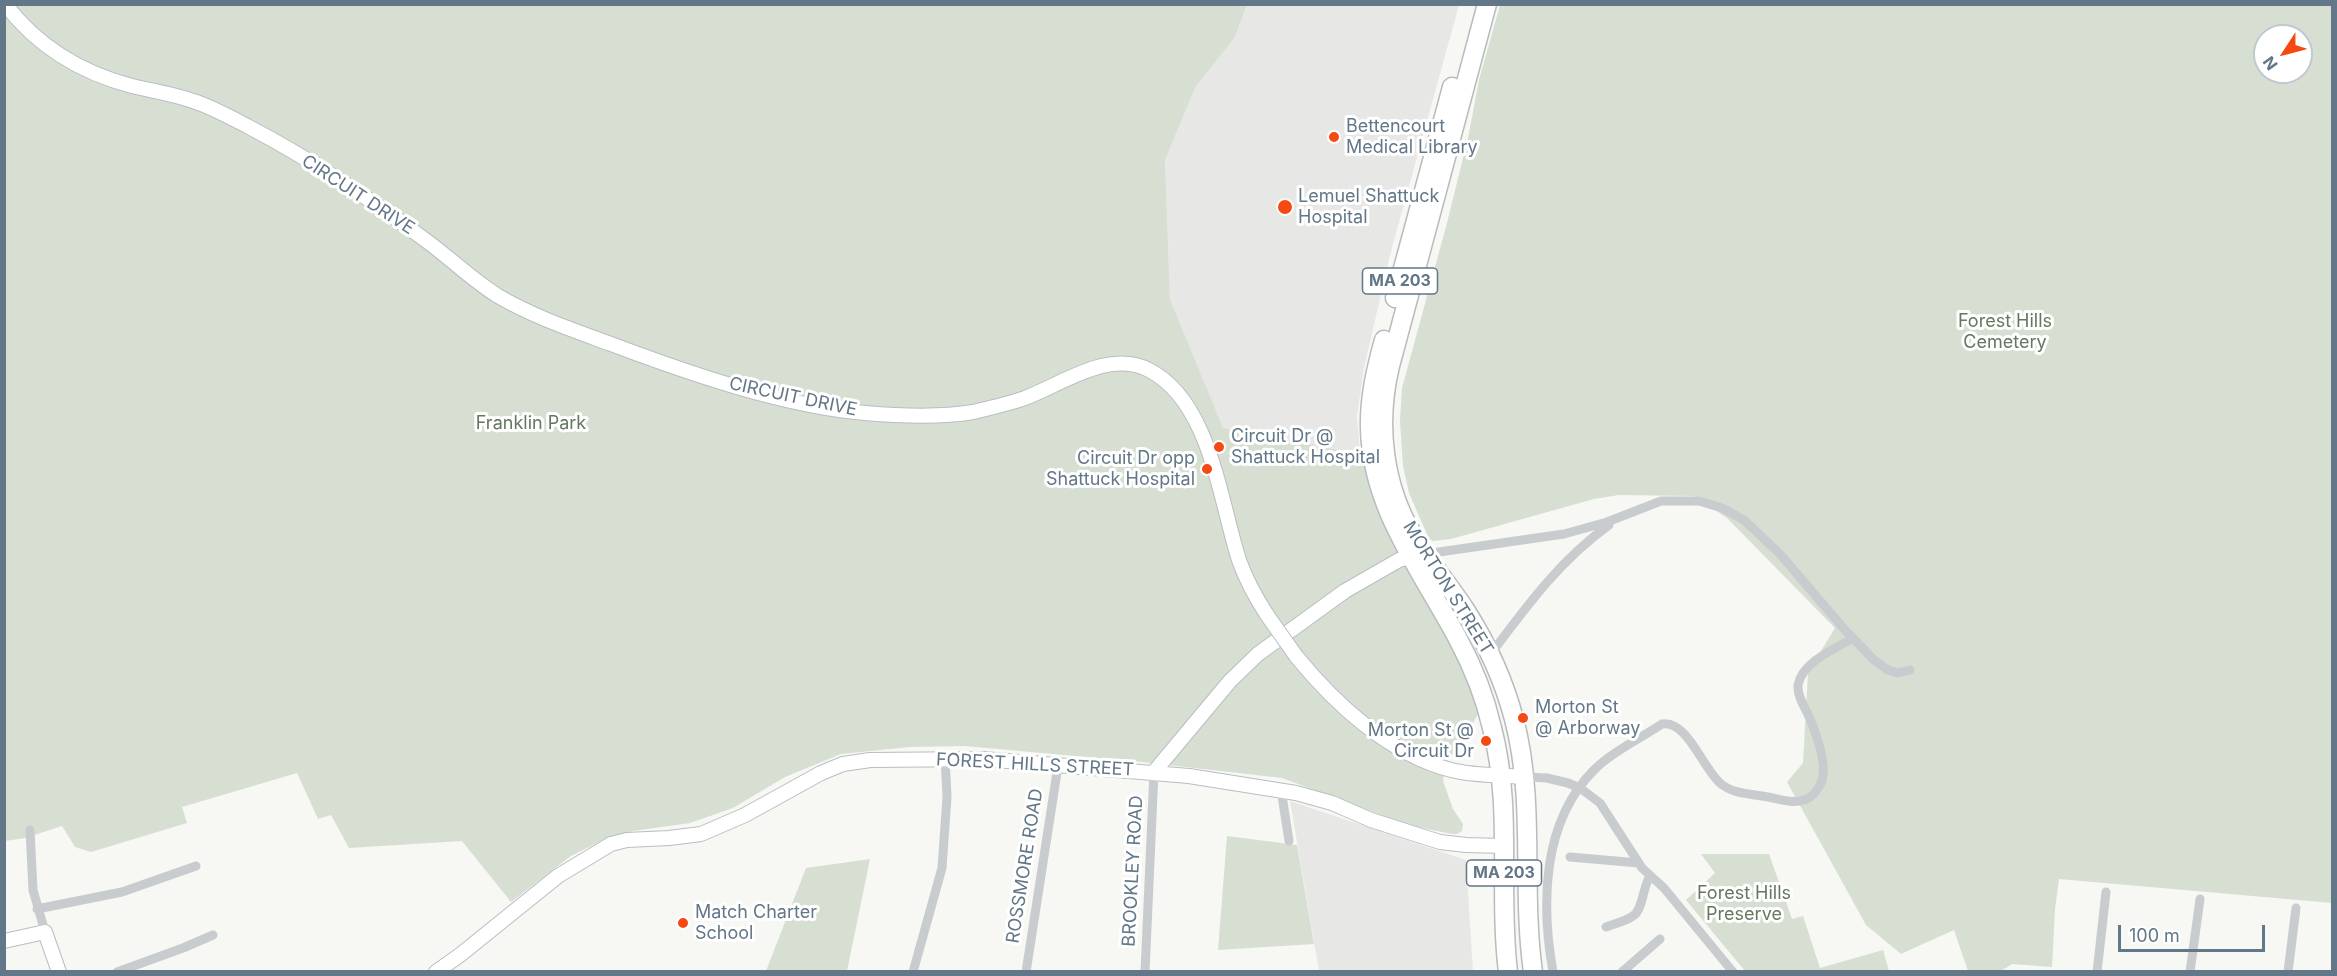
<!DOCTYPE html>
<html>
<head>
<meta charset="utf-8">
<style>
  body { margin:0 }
  #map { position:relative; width:2337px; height:976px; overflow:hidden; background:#f7f7f3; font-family:Inter,sans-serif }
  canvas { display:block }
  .frame { position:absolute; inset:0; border:6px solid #627787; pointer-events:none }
  .north { position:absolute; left:2253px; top:24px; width:60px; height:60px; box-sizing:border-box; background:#fff; border:2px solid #c0c9cf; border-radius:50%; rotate:234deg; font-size:16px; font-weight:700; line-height:24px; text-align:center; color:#627787 }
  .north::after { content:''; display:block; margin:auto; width:21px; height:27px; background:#f54914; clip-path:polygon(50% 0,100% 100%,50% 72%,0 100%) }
  .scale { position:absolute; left:2118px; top:925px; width:147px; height:27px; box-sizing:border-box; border:3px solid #627787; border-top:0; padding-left:8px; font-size:18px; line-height:21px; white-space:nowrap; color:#627787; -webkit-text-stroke:4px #fff; paint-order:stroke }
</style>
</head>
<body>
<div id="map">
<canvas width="2337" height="976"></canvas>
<div class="frame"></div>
<div class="north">N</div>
<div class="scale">100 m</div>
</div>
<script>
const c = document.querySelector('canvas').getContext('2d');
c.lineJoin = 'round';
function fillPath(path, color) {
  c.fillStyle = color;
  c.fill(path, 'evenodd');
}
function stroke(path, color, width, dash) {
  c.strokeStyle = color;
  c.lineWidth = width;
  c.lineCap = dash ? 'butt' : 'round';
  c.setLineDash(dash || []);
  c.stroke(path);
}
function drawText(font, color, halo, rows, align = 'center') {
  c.font = font + ' Inter,sans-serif';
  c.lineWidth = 6;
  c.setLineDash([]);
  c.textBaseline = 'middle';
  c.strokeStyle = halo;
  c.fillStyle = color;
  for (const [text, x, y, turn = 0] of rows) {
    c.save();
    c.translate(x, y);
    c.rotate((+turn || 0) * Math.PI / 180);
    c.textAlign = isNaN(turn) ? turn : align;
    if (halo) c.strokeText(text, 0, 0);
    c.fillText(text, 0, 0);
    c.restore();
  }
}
fillPath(new Path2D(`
  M1247,5H1459L1390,255L1364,368L1357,416L1360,454L1223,429L1170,299L1165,160L1195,88L1235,37Z
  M1290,801L1466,860L1473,971H1319Z`), '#e7e8e6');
fillPath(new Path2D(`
  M4,5H1247L1235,37L1195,88L1165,160L1170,299L1223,428L1360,454L1397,545L1455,646L1478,697V714L1465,737L1446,763L1443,781L1453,809L1463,824L1462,831L1457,834H1452L1408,825L1282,778L1142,762L964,746L910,747L841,754L785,777L733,808L690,823L633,831L607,838L571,856L511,902L462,841L349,848L331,815L318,819L297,773L182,807L187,823L91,852L75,847L62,826L25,838L5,841Z
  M1500,5H2332V903L2059,879L2055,909L2052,967L2012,964L2001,971H1968L1954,930L1901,954L1866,925L1787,782L1803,763L1808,672L1835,628L1727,518L1694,496L1619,495L1594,499L1451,539L1433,541L1429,539L1409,493L1403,466L1400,421L1402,388L1447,223L1468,138L1479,80ZM2265,36H2301V72H2265Z
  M1227,836L1297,845L1314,944L1218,950Z
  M1701,854H1769L1792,919L1803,916L1820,968L1883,950L1889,971H1745L1686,900L1715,873Z
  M870,859L847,971H766L806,868Z`), '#d7dfd3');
const secondary = new Path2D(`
  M5,4C37,46 82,73 132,86C152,91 173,94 193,101C212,107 230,117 249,127C310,159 369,198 424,239C449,257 472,280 498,296C534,317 573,330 611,344C688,373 783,406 865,413C900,416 938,418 973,412C990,408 1008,404 1025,398C1062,384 1109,349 1149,370C1210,401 1220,501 1239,560C1246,580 1256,598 1267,615
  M1296,656C1335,704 1389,754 1451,770C1475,776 1501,775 1525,777
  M1154,772L1230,681L1258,654L1345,591L1399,560L1420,554
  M4,941L45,932L59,972
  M436,972L460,955L558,876L611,844L627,840L669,838L701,834L745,815L821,773L843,764L870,760L983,759L1189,776L1296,793L1332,803L1371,820L1440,842L1466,845L1504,846`);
const highway = new Path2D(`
  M1487,4L1390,366C1376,424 1383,486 1414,537C1430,563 1450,586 1466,611C1487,644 1504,681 1514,719C1536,802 1521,887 1533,972
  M1395,298L1452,87
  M1384,340C1376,369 1369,398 1370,429C1372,509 1422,571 1458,639C1473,667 1485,697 1492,728C1513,808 1498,890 1508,972`);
stroke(secondary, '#b8bec2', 16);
stroke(highway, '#b8bcbf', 21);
stroke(new Path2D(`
  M1425,554L1564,534L1607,522L1661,501H1699L1722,508L1744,520L1780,554L1845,630L1874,660L1888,670L1898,673L1910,670
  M1490,655C1526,607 1560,560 1609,525
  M1525,777L1547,778L1568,783L1580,788L1600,803L1642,868L1664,888L1733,972
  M1281,789L1289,841
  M30,830L33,890L45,932
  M1570,857L1639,863
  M37,909L122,892L196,866
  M1606,927C1614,924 1626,921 1633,916C1643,910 1643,886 1650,876
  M117,972L183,948L213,935
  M913,972L942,868L947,797L945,758
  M1026,972L1058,766
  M1145,972L1154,772
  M1553,972C1541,904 1542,823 1593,771C1610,753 1641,738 1662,724C1687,720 1702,767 1720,783C1732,794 1752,794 1768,797C1779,799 1792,804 1804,800C1811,798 1817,791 1820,785C1829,769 1817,736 1810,719C1806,709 1797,697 1798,685C1802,662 1835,649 1853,638
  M1622,972L1660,939
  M2097,972L2106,892
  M2190,972L2200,899
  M2288,972L2296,908`), '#c8cccf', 9);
stroke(secondary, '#fff', 14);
stroke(highway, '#fff', 18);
const secondaryBridge = new Path2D(`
  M1267,615L1296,656`);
stroke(secondaryBridge, '#b8bec2', 16, []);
stroke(secondaryBridge, '#fff', 14);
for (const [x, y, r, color] of [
  [1334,137,6,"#f54914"],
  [1285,207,8,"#f54914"],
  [1219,447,6,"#f54914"],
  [1207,469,6,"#f54914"],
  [1523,718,6,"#f54914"],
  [1486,741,6,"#f54914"],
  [683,923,6,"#f54914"]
]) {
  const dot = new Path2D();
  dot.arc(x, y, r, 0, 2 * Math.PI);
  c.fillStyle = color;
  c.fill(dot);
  stroke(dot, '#fff', 2);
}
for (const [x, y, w] of [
  [1400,281,75],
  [1504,873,75]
]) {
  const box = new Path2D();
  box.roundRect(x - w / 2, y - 13, w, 26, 4.5);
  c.fillStyle = '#fff';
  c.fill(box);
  stroke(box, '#627787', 1.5);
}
drawText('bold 16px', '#627787', null, [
  ["MA 203",1400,281],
  ["MA 203",1504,873]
]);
drawText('18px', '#627787', '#fff', [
  ["Bettencourt",1346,127],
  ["Medical Library",1346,148],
  ["Lemuel Shattuck",1298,197],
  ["Hospital",1298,218],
  ["Circuit Dr @",1231,437],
  ["Shattuck Hospital",1231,458],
  ["Circuit Dr opp",1195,459,"right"],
  ["Shattuck Hospital",1195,480,"right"],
  ["Morton St",1535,708],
  ["@ Arborway",1535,729],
  ["Morton St @",1474,731,"right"],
  ["Circuit Dr",1474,752,"right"],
  ["Match Charter",695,913],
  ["School",695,934]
], 'left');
drawText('18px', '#627787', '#fff', [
  ["CIRCUIT DRIVE",358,195,33],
  ["CIRCUIT DRIVE",793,397,12],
  ["MORTON STREET",1448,588,58],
  ["FOREST HILLS STREET",1035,765,3],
  ["ROSSMORE ROAD",1025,866,-81],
  ["BROOKLEY ROAD",1133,871,-87]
]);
drawText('18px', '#63785e', '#fff', [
  ["Forest Hills",2005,322],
  ["Cemetery",2005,343],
  ["Franklin Park",531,424],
  ["Forest Hills",1744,894],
  ["Preserve",1744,915]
]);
</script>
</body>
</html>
